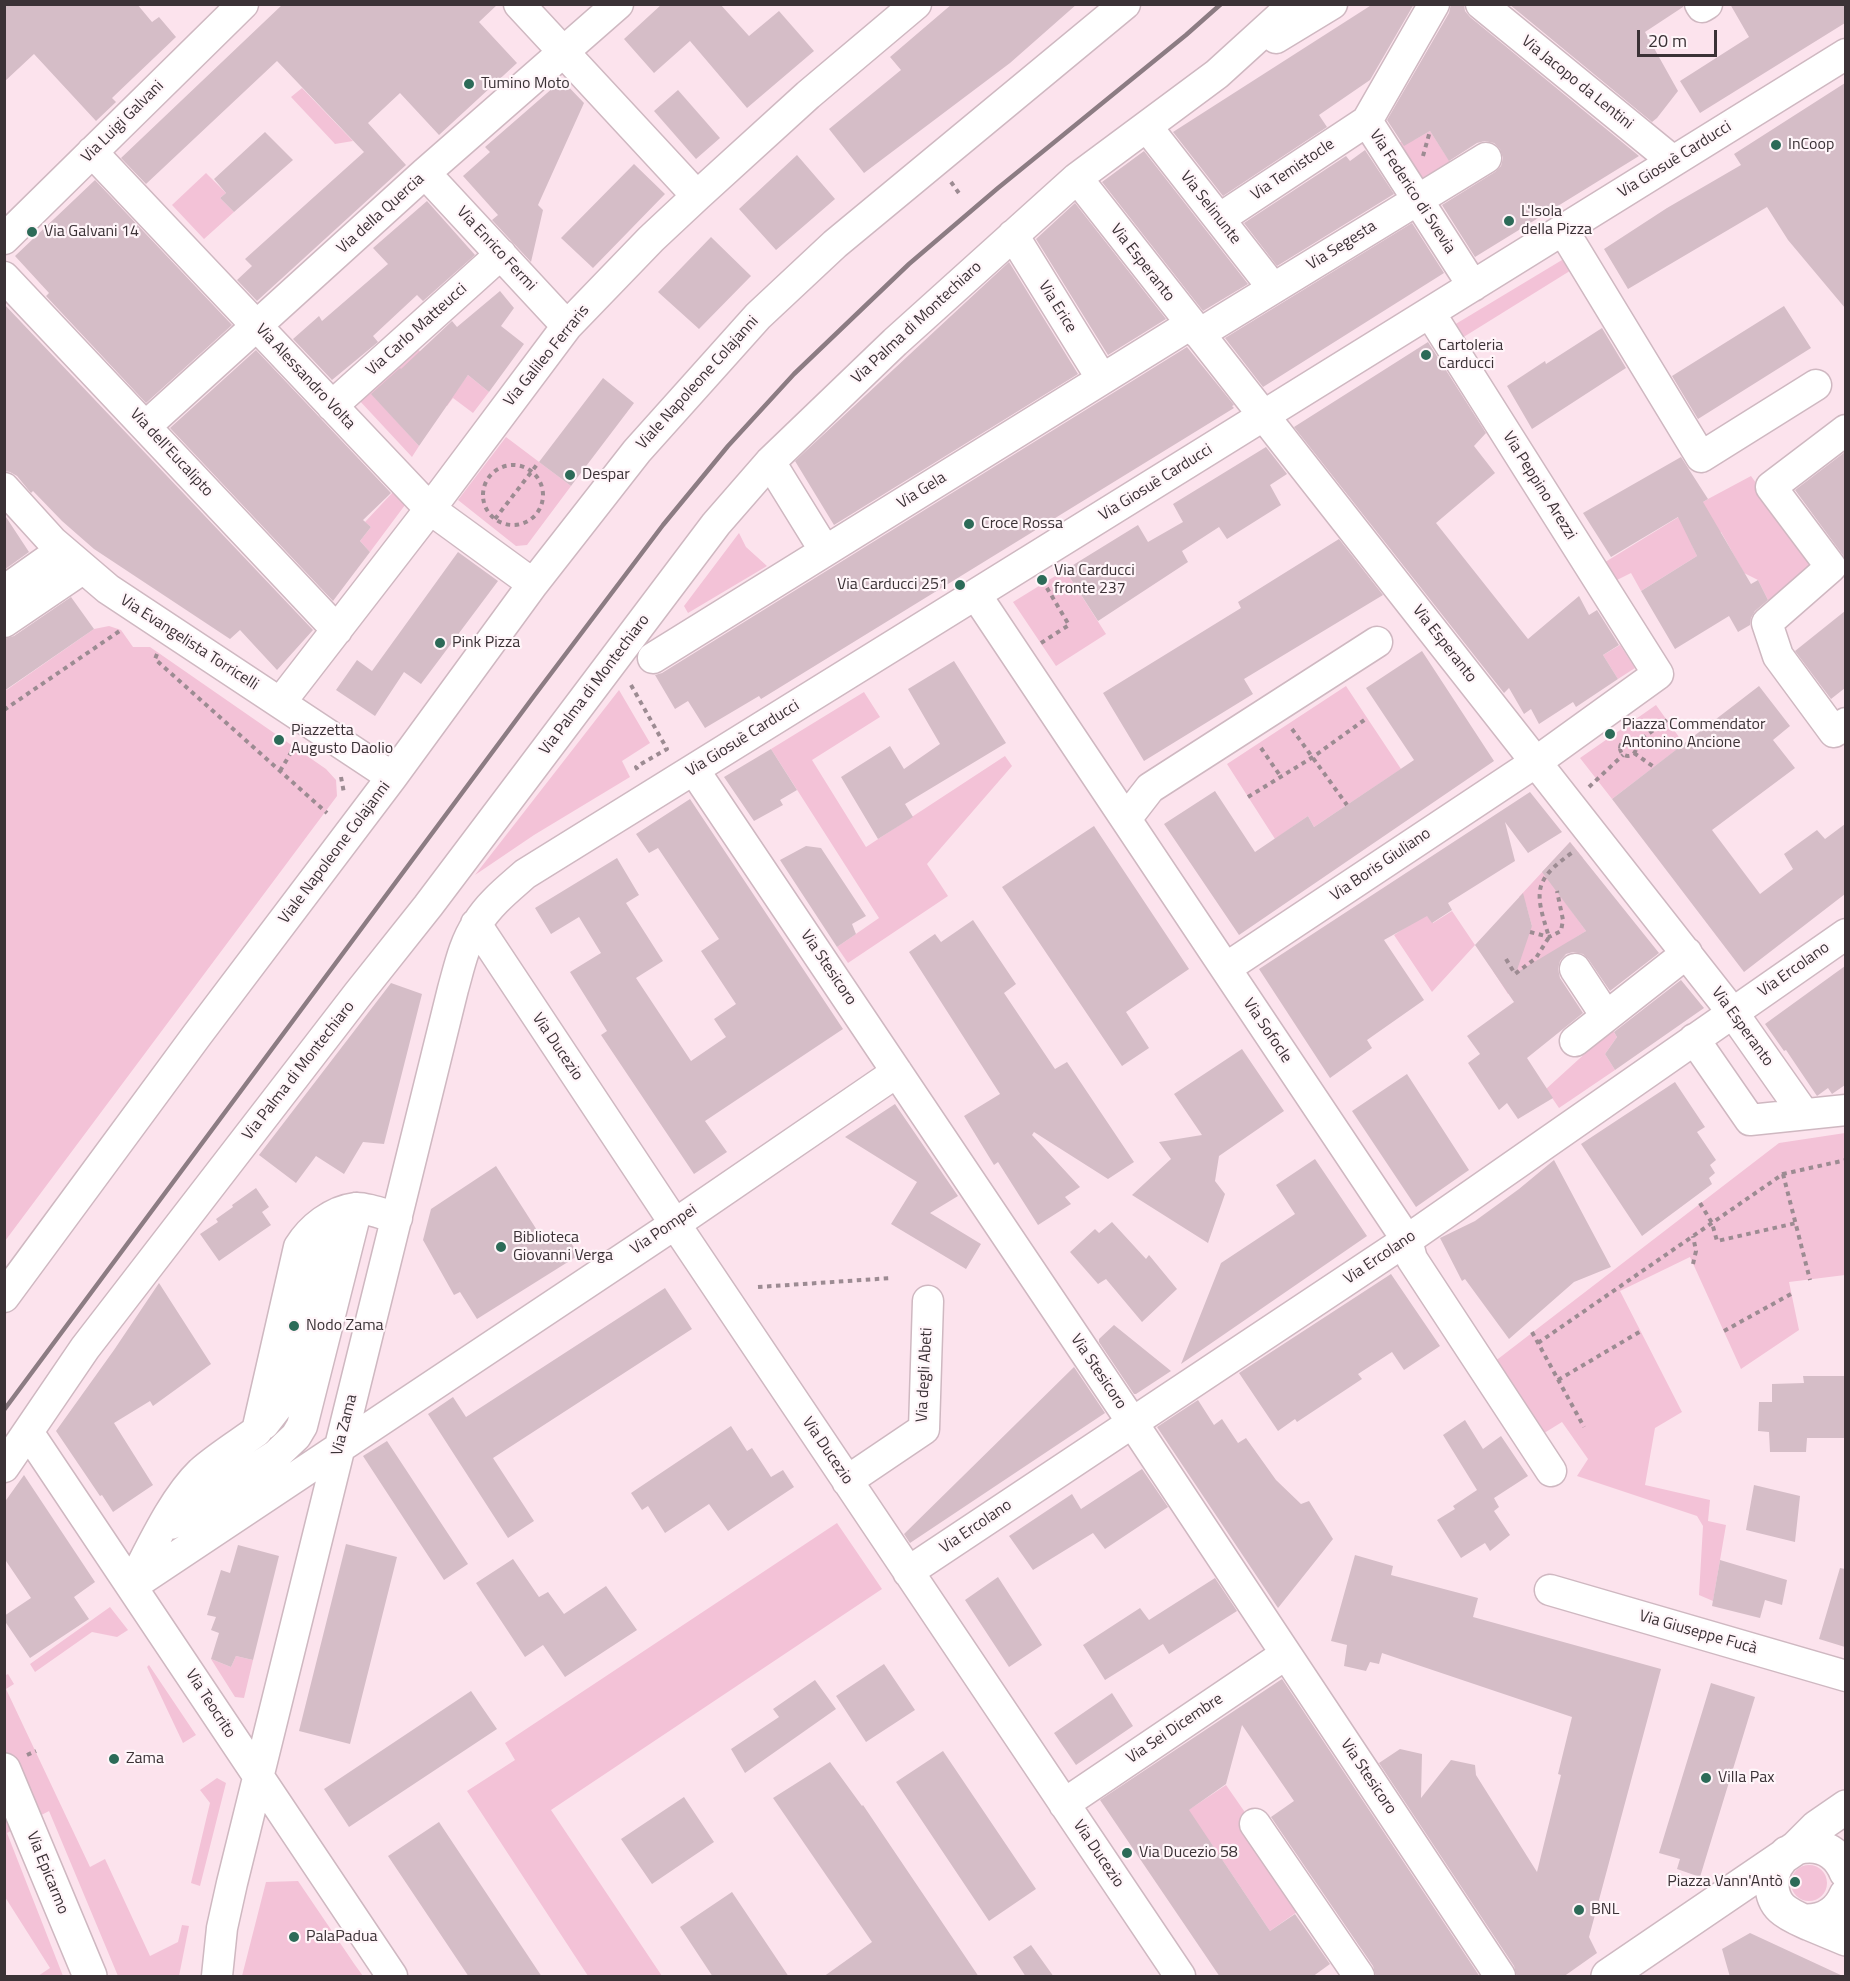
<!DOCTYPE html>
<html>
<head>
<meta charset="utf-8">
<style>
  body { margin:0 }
  #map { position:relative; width:1850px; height:1981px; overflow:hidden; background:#fce3ed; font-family:"Titillium Web",sans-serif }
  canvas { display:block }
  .frame { position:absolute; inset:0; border:6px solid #3b3236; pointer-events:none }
  .scale { position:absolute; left:1637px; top:30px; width:80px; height:27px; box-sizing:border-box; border:3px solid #3b3236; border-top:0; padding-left:8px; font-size:18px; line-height:21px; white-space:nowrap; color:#3b3236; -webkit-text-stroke:4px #fff5f9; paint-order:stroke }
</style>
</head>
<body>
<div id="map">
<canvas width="1850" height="1981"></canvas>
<div class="frame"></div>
<div class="scale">20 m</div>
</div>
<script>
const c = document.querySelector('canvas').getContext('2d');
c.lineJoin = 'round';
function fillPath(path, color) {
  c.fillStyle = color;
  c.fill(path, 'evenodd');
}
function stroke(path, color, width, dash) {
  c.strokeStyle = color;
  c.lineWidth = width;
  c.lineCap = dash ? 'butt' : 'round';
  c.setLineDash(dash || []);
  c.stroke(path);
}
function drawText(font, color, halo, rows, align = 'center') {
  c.font = font + ' "Titillium Web",sans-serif';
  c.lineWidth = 4.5;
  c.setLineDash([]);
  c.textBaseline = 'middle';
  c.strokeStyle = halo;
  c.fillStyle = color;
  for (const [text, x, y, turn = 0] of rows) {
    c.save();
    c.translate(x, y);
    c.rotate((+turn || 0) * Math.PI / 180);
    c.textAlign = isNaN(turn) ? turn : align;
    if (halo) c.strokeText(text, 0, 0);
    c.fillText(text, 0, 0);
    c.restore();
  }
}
fillPath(new Path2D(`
  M302,88L353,141L335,144L291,97Z
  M1430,131L1452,165L1422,183L1397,144L1412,135L1414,140Z
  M206,173L226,193L220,198L234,212L204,239L172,205Z
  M1567,257L1573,269L1462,338L1454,325Z
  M415,346L456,391L468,375L489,392L473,413L453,398L447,406L373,395L419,446L412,457L358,399Z
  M506,437L571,486L527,545L516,546L458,500Z
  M1751,476L1815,565L1769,602L1758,580L1744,573L1721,532L1692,545L1697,556L1641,591L1631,573L1613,582L1602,564L1708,499Z
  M393,492L405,505L370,552L360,541L371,527L365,522Z
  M739,533L746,547L767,566L688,613L684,606Z
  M1065,570L1106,634L1056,666L1013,602Z
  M109,626L121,630L133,647H150L326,769L336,780L337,796L5,1241V691L94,629Z
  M1620,645L1635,668L1618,679L1603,655Z
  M1346,686L1401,769L1314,827L1308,816L1275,839L1227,764Z
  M619,690L650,743L622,761L630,777L534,835L475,875Z
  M864,692L880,717L812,760L866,847L1005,756L1012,766L927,864L948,896L848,963L837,947L879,918L771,749Z
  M1656,705L1684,744L1612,799L1580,758Z
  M1570,842L1583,858L1557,891L1586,931L1570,941L1553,960L1508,994L1493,971L1532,926L1526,905L1519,897Z
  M1452,911L1475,945L1432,992L1394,935L1426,914L1433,923Z
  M1612,1029L1617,1037L1605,1054L1615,1070L1559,1108L1546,1089Z
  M1845,1133V1275L1789,1282L1799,1330L1741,1369L1690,1257L1620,1291L1682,1412L1655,1428L1645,1485L1710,1500L1708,1521L1726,1525L1713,1601L1699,1595L1703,1526L1697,1516L1577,1476L1588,1459L1562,1422L1541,1435L1494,1362L1779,1143Z
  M837,1523L882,1589L551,1810L662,1976H588L467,1791L515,1760L505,1743Z
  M110,1607L128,1630L117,1637L92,1632L35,1672L30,1664Z
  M236,1656L253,1660L244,1698L235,1697L211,1659L231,1667Z
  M149,1665L196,1735L183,1743L147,1667Z
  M8,1674L14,1684L6,1689L90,1867L105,1859L150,1956L178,1942L182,1925L189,1926L179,1976H118L49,1811L7,1833L63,1976H38L50,1968L5,1897L4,1676Z
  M217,1778L226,1783L200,1886L191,1883L210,1803L200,1790Z
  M1226,1785L1251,1821L1296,1900L1290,1904L1297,1912L1270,1931L1211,1843L1178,1817Z
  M1791 1883a18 18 0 1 1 36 0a18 18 0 1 1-36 0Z
  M298,1881L355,1965L363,1976H242L266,1882Z`), '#f3c2d7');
fillPath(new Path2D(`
  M4,4H137L152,22L159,17L176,37L112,98L116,102L96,121L34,54L4,82Z
  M283,4H498L479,22L517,63L439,135L400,93L368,123L406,165L257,301L237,280L252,266L245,259L364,152L277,61L146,184L121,158Z
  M662,4H720L749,36L779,11L814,51L747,108L690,41L654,73L624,39Z
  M952,4H1077L1010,63L864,173L829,129L901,70L890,57Z
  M1373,4H1414L1370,80L1319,115L1327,127L1223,196L1173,132Z
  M1451,4H1464L1465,11L1470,17L1639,156L1475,257L1442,205L1495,172L1501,166L1503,158L1500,149L1494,143L1485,141L1477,143L1449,161L1430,131L1404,146L1387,120L1449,13Z
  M1509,4H1683V7L1645,32L1678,91L1657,118L1652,122Z
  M1730,4H1845V23L1700,113L1680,81L1749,37Z
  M562,80L584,103L538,205L543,210L531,262L492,220L498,215L463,176L490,152L485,147Z
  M1845,83V308L1788,240L1767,207L1628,289L1604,249L1667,208L1741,165L1734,154Z
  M678,90L720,138L696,159L654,111Z
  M265,132L293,160L234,212L220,198L226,193L214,179Z
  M1365,150L1394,194L1277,266L1244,223L1346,156L1350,161Z
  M1144,151L1248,284L1203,311L1102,182Z
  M797,155L835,199L776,250L739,209Z
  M634,164L665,194L593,268L561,238Z
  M95,180L232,325L146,403L46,296L49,293L15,256Z
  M427,201L475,255L423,301L417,295L373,336L378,342L332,380L293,339L319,316L322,321L388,264L373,248Z
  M1075,203L1166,319L1108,355L1036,239Z
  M1412,223L1444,273L1263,387L1225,338Z
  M711,237L751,276L699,329L658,292Z
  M1009,262L1078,374L834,525L795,461Z
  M500,291L514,308L501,326L524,344L489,392L468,375L419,446L371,394L400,368L401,369L452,321L457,327Z
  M4,304L313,630L277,670L240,630L230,639L94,549L62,521L33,491L31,493L17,476L10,472L4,471Z
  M1784,306L1811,348L1698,419L1672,376Z
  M1602,328L1626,368L1532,429L1507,386L1545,361L1546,364Z
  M1428,342L1486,433L1474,446L1495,473L1436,523L1528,639L1579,596L1589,615L1597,610L1619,645L1603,655L1618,679L1576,707L1573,702L1539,724L1531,709L1524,714L1509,688L1504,693L1294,427Z
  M1187,347L1234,405L1232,406L1234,408L761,699L759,696L705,728L688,701L675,709L655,675L662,673Z
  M256,350L391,493L363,520L371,527L360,541L370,552L333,601L170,428Z
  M603,378L634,403L571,486L539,462Z
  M1266,447L1287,474L1270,485L1281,505L1227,539L1219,527L1182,551L1188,562L1098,621L1065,570L1138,525L1148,542L1183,522L1173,504Z
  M1845,452V558L1795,490Z
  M1681,457L1708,499L1703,502L1751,584L1758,580L1768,600L1755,611L1751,618L1750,625L1738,632L1729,616L1675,649L1641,591L1697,556L1678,517L1611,557L1583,513Z
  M4,514L29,552L4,570Z
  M1339,539L1383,595L1244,679L1253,694L1144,761L1103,693L1241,608L1238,602Z
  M458,552L498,581L421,684L404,672L375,716L336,690L357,660L372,671Z
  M71,597L94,629L4,691V639L14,636Z
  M1845,611V688L1831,699L1795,651Z
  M1422,651L1494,761L1239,935L1164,824L1215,791L1255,852L1308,816L1314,827L1414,760L1366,688Z
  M954,661L1006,743L905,804L913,817L878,839L841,777L890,746L904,769L940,744L908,689Z
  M1759,686L1790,726L1773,740L1795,768L1712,830L1760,894L1793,869L1784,854L1817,830L1825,839L1845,824V894L1744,972L1612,799Z
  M771,749L797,790L780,800L783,805L754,821L724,777Z
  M1530,792L1562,832L1528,853L1505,822L1515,861L1448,903L1452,910L1432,923L1427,916L1384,940L1424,1000L1367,1040L1372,1048L1330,1078L1259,969Z
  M690,799L843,1029L705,1121L727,1152L694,1174L601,1035L607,1031L570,972L601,953L579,917L551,934L535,908L617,858L639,895L626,903L663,961L636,978L691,1061L726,1037L714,1019L736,1004L701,951L719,939L658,848L649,853L636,834Z
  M1094,826L1189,969L1126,1012L1149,1048L1122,1066L1002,887Z
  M1570,842L1659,953L1610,991L1589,960L1583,954L1573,952L1566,954L1560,961L1558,969L1560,978L1583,1013L1527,1058L1553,1098L1518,1119L1507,1103L1499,1110L1468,1063L1480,1054L1467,1036L1514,1002L1475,945L1523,893L1532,926L1516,973L1586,931L1542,872Z
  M806,846L821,848L866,916L852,924L856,934L837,947L780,860Z
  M973,920L1016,984L1004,993L1055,1069L1067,1062L1134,1162L1108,1179L1034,1132L1032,1135L1080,1187L1065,1197L1071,1204L1038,1225L998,1162L994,1165L964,1116L1000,1094L909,952L935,934L941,942Z
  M1845,966V1085L1832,1094L1828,1088L1817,1096L1786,1050L1784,1051L1765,1024Z
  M1681,980L1704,1008L1615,1070L1605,1054L1617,1037L1614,1032Z
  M391,983L422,994L384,1144L363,1142L344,1174L316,1156L296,1183L259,1155Z
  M1242,1049L1284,1111L1219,1156L1215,1181L1225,1194L1208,1243L1132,1195L1171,1159L1159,1142L1202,1135L1174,1094Z
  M1407,1074L1469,1170L1416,1207L1352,1111Z
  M1675,1082L1705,1127L1697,1132L1716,1160L1710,1165L1715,1173L1709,1178L1712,1184L1642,1236L1581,1144Z
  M895,1104L958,1196L930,1213L981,1244L966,1269L891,1224L917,1182L845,1137Z
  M1315,1159L1367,1236L1181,1364L1221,1263L1295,1214L1276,1185Z
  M1554,1160L1611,1267L1574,1282L1509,1339L1465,1279L1462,1281L1440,1238L1475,1221L1519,1189Z
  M496,1166L542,1238L569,1240L579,1255L477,1319L460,1292L454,1295L423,1240L431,1209Z
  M256,1188L269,1207L262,1212L271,1225L219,1261L200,1234L218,1222L216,1219L233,1207L232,1205Z
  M1112,1222L1146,1259L1149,1255L1177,1289L1142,1322L1106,1279L1098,1284L1070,1252L1095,1229L1099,1233Z
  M1391,1274L1440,1346L1404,1370L1392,1352L1358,1374L1362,1379L1297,1422L1295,1419L1278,1431L1239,1373Z
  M159,1283L211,1364L153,1406L150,1401L114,1423L153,1485L113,1512L102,1495L100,1496L56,1431L114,1350Z
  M665,1288L692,1329L493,1458L534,1521L508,1538L428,1414L453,1397L466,1417Z
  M1114,1325L1171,1371L1136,1394H1134L1099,1342V1339Z
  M1074,1367L1105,1413L910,1543L904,1534Z
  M1803,1376H1845V1438H1807L1806,1452H1770L1769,1432L1758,1431L1759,1402H1772V1384L1804,1383Z
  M1198,1400L1214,1425L1222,1419L1238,1443L1246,1438L1276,1480L1301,1504L1309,1501L1333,1539L1278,1608L1157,1427Z
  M1465,1420L1483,1449L1501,1436L1528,1476L1494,1498L1499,1507L1494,1511L1510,1535L1490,1551L1485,1543L1461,1558L1437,1520L1455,1509L1453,1506L1477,1490L1443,1435Z
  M731,1426L747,1451L752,1448L771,1477L783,1470L794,1487L728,1531L709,1504L665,1533L648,1506L642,1510L631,1493Z
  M387,1441L468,1564L444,1580L363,1456Z
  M1142,1469L1168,1507L1105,1549L1093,1533L1033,1570L1009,1536L1072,1494L1081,1509Z
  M24,1475L95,1582L74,1597L89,1619L30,1658L4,1620V1616L31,1598L4,1558V1503Z
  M1754,1485L1800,1496L1795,1542L1746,1530Z
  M346,1544L397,1557L350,1744L299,1731Z
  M238,1545L279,1556L253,1660L236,1656L231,1667L211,1659L219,1633L211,1630L216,1617L207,1615L221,1570L230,1573Z
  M1355,1555L1393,1566L1391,1575L1478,1598L1473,1617L1661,1669L1589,1937L1597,1953L1563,1977H1517L1514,1966L1379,1763L1400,1749L1422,1754L1421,1798L1451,1760L1475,1765L1476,1775L1537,1872L1561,1775L1558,1774L1572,1717L1382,1653L1379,1664L1370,1662L1366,1671L1344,1666L1347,1645L1331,1641Z
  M513,1559L539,1597L548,1592L564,1614L606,1586L637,1630L565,1677L543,1645L525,1657L476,1583Z
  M1720,1560L1787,1580L1782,1605L1765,1600L1760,1618L1712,1606Z
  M1840,1568L1845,1569V1647L1819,1639Z
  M998,1577L1042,1645L1009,1667L965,1600Z
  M1215,1578L1237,1611L1169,1654L1163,1644L1105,1680L1083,1645L1140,1608L1149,1620Z
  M884,1664L915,1710L866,1742L836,1696Z
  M1282,1679L1480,1977H1376L1373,1966L1271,1817L1294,1801L1242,1725L1226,1784L1189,1810L1270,1931L1295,1914L1330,1964L1312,1977H1220L1100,1800Z
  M815,1680L836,1709L745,1773L731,1749L779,1717L773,1709Z
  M1711,1683L1755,1697L1700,1877L1677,1869L1680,1859L1659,1853Z
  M471,1691L497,1729L349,1827L324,1789Z
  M1112,1693L1133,1726L1076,1765L1054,1733Z
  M943,1751L1036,1889L989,1921L896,1782Z
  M830,1762L862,1806L863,1805L979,1977H823L872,1942L773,1798Z
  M684,1797L714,1842L652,1884L621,1839Z
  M439,1822L542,1977H469L388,1856Z
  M732,1892L789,1977H713L680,1927Z
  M1750,1933L1845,1977H1730L1722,1949Z
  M1031,1945L1054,1977H1026L1013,1957Z`), '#d5bdc7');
const minor = new Path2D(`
  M519,4L697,196
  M1434,4L1367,121L1473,286
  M1481,4L1673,161
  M1700,4L1702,7L1707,4
  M1276,38L1332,4
  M1147,127L1273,288
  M92,152L430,509L533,584
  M425,173L567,326
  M1077,178L1733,1013L1804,1114
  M1219,219L1367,121
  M1563,230L1701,457L1816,385
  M1013,235L1102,379
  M4,239L243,4
  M4,277L337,630
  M1199,334L1486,158
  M332,406L501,254
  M146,426L425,173L618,4
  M1846,430L1771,487L1831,567L1767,623L1778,656L1834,732L1846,723
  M770,462L825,551
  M4,488L53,542L108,589L392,777
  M4,591L62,550
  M976,595L1407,1240L1412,1259L1551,1471
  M4,622L82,569
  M653,658L1191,324
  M280,703L430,509L567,326L651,239L697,196L808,95L916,4
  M694,770L1132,1422L1500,1976
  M1126,819L1150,788L1377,642
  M476,924L675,1224L1180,1976
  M1226,968L1536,762L1658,674L1430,313
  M1575,969L1606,1016
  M1694,1039L1750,1120L1846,1110
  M1575,1041L1687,953
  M4,1297L197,1035L392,777L533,584L637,451L758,316L835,244L1125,4
  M264,1424L288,1393L328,1236
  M28,1432L392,1976
  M4,1467L85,1348L358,994L428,906L716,524L770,462L895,342L1077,178L1217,74L1294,4
  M847,1481L924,1429L928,1301
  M171,1524L276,1455L296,1436L302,1426L357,1208
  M908,1572L1407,1240L1846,934
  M133,1582C151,1548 173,1499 201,1472C218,1457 239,1444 257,1431L299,1247C311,1228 332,1211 355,1208C365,1207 386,1215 397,1218
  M132,1586L675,1224L897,1072
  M1550,1590L1846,1676
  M1064,1804L1286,1654
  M1255,1824L1359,1976
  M217,1976L222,1928L232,1883L453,989C459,968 464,943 477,924C489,904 508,889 525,874L1846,54`);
const major = new Path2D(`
  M4,1770L90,1976
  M1796,1848C1818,1842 1837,1850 1846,1872
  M1787,1853C1778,1861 1772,1870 1772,1882C1771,1909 1790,1915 1810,1924C1822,1929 1834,1934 1846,1939
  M1804,1921C1823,1922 1838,1914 1846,1895
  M1608,1976L1796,1848L1817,1827L1846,1807`);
stroke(minor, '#cfb8c1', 33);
stroke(major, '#cfb8c1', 36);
stroke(new Path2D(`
  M1423,156L1430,131
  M951,182L961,196
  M483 495a30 30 0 1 1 60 0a30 30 0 1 1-60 0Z
  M495,519L539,462
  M1041,643L1069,625L1044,583
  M157,654L155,659L327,813
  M631,685L667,749L636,767L639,772
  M4,710L121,630
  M1292,729L1347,805
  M1620 748a8 8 0 1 1 16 0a8 8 0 1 1-16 0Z
  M1635,744L1667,720
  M1261,748L1281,777
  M1634,753L1654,767
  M280,771L295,746
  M341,777L344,793
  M1589,787L1623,755
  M1248,797L1313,757L1367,718
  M1530,932L1549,937L1561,931L1563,920L1557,891
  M1506,959L1515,974L1536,958L1549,937C1535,892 1532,881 1573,852
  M1783,1174L1810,1280
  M1700,1203L1712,1223L1717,1241L1796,1223
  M1693,1264L1696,1251L1693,1236
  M758,1287L892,1278
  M1724,1331L1791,1294
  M1532,1332L1584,1427
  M1538,1343L1783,1174L1846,1160
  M1558,1380L1641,1331
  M27,1755L36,1751`), '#9c8b92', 4, [4.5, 4.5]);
stroke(minor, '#fff', 30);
stroke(major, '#fff', 33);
stroke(new Path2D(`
  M4,1410L534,696L663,525L728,446L794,374L909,264L998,188L1186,35L1221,4`), '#8c7c83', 4.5);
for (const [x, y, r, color] of [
  [469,84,6,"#2c6b58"],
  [1776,145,6,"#2c6b58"],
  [1509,221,6,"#2c6b58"],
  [32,232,6,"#2c6b58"],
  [1426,355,6,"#2c6b58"],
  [570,475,6,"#2c6b58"],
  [969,524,6,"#2c6b58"],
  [1042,580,6,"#2c6b58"],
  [960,585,6,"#2c6b58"],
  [440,643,6,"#2c6b58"],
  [1610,734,6,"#2c6b58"],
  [279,740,6,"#2c6b58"],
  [501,1247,6,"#2c6b58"],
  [294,1326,6,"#2c6b58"],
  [114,1759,6,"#2c6b58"],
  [1706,1778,6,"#2c6b58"],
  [1127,1853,6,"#2c6b58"],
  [1795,1882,6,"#2c6b58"],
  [1579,1910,6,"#2c6b58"],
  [294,1937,6,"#2c6b58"]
]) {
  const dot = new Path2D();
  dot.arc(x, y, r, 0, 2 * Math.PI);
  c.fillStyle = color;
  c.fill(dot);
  stroke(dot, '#fff5f9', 2);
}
drawText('16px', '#3b3236', '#fff5f9', [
  ["Via Jacopo da Lentini",1577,83,39],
  ["Via Luigi Galvani",123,122,-45],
  ["Via Giosuè Carducci",1675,160,-32],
  ["Via Temistocle",1293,170,-34],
  ["Via Federico di Svevia",1412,192,57],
  ["Via Selinunte",1210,208,52],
  ["Via della Quercia",381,214,-42],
  ["Via Segesta",1342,246,-32],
  ["Via Enrico Fermi",496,249,47],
  ["Via Esperanto",1142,263,52],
  ["Via Erice",1057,307,58],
  ["Via Palma di Montechiaro",917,323,-43],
  ["Via Carlo Matteucci",417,330,-42],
  ["Via Galileo Ferraris",547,356,-51],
  ["Via Alessandro Volta",305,377,47],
  ["Viale Napoleone Colajanni",698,383,-48],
  ["Via dell'Eucalipto",171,453,47],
  ["Via Giosuè Carducci",1156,483,-32],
  ["Via Peppino Arezzi",1539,486,58],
  ["Via Gela",922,491,-32],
  ["Via Evangelista Torricelli",189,643,33],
  ["Via Esperanto",1444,644,52],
  ["Via Palma di Montechiaro",595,685,-53],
  ["Via Giosuè Carducci",743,739,-32],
  ["Viale Napoleone Colajanni",335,853,-53],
  ["Via Boris Giuliano",1381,865,-34],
  ["Via Stesicoro",828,968,56],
  ["Via Ercolano",1794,970,-35],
  ["Via Esperanto",1742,1027,54],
  ["Via Sofocle",1267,1031,56],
  ["Via Ducezio",557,1047,56],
  ["Via Palma di Montechiaro",299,1071,-52],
  ["Via Pompei",664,1230,-34],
  ["Via Ercolano",1380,1258,-34],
  ["Via Stesicoro",1098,1372,56],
  ["Via degli Abeti",925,1375,-87],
  ["Via Zama",345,1425,-76],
  ["Via Ducezio",827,1451,56],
  ["Via Ercolano",976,1527,-34],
  ["Via Giuseppe Fucà",1698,1633,16],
  ["Via Teocrito",210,1704,57],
  ["Via Sei Dicembre",1175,1729,-34],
  ["Via Stesicoro",1368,1777,56],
  ["Via Ducezio",1098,1854,56],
  ["Via Epicarmo",47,1873,68]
]);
drawText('16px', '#3b3236', '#fff5f9', [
  ["Tumino Moto",481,84],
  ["InCoop",1788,145],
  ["L'Isola",1521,212],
  ["della Pizza",1521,230],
  ["Via Galvani 14",44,232],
  ["Cartoleria",1438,346],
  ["Carducci",1438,364],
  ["Despar",582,475],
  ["Croce Rossa",981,524],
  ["Via Carducci",1054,571],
  ["fronte 237",1054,589],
  ["Via Carducci 251",948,585,"right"],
  ["Pink Pizza",452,643],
  ["Piazza Commendator",1622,725],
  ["Antonino Ancione",1622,743],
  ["Piazzetta",291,731],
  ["Augusto Daolio",291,749],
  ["Biblioteca",513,1238],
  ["Giovanni Verga",513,1256],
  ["Nodo Zama",306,1326],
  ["Zama",126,1759],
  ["Villa Pax",1718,1778],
  ["Via Ducezio 58",1139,1853],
  ["Piazza Vann'Antò",1783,1882,"right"],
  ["BNL",1591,1910],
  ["PalaPadua",306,1937]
], 'left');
</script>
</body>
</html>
